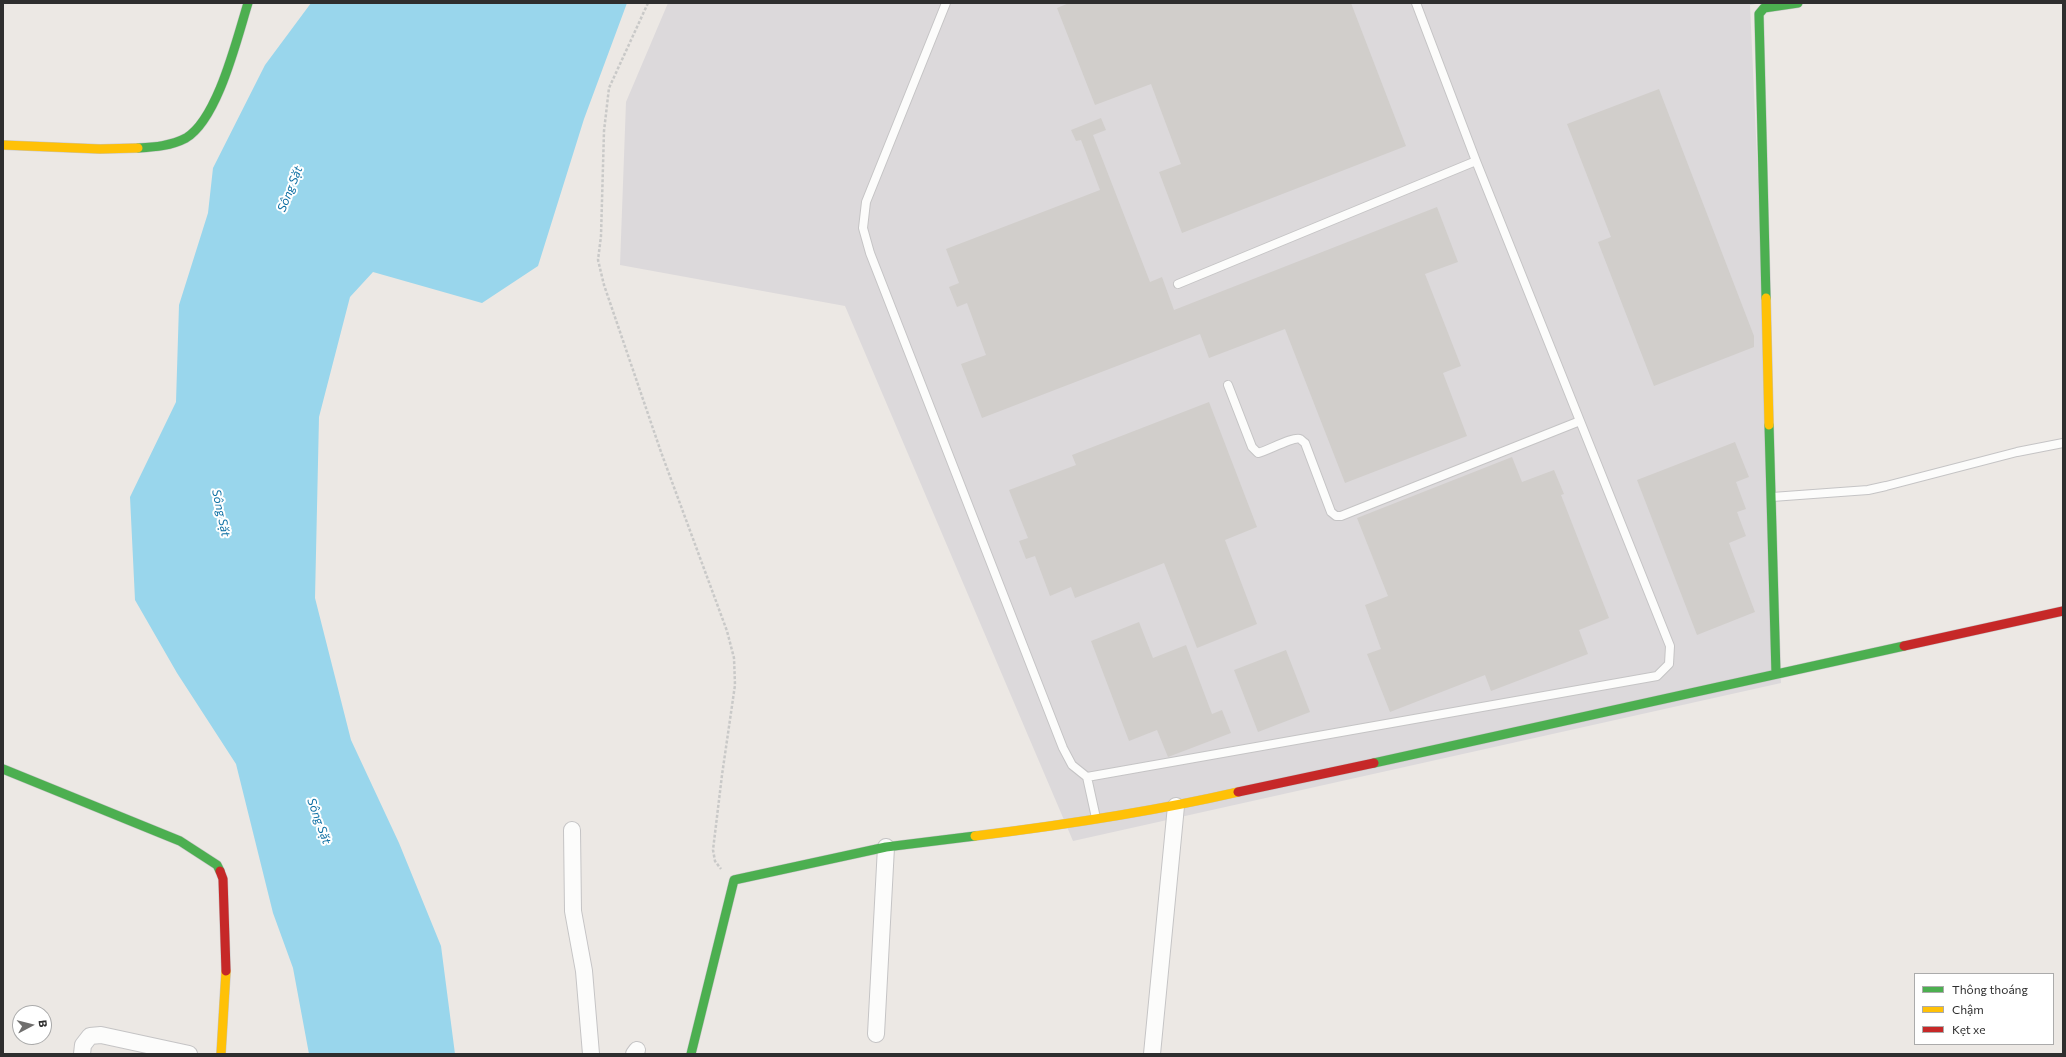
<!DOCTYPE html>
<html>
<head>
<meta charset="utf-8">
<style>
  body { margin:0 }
  #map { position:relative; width:2066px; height:1057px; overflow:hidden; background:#ece8e4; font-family:Commissioner,sans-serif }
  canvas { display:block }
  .frame { position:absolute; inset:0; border:4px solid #2e2e2e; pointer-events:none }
  .legend { position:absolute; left:1914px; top:973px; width:140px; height:72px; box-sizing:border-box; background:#fff; border:1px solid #ababab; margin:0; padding:5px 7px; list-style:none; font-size:12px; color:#2e2e2e }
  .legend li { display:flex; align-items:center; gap:8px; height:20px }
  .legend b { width:20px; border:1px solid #ababab }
  .north { position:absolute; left:12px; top:1005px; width:40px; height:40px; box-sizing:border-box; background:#fff; border:1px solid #ababab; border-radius:50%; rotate:83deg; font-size:11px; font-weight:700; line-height:16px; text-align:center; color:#2e2e2e }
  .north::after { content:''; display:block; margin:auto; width:14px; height:18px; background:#706f6e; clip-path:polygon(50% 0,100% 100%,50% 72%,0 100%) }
</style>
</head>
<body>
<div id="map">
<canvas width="2066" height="1057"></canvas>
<div class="frame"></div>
<ul class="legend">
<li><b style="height:5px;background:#4caf50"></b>Thông thoáng</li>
<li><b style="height:5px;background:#ffc107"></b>Chậm</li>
<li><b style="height:5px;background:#c62828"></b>Kẹt xe</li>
</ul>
<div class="north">B</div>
</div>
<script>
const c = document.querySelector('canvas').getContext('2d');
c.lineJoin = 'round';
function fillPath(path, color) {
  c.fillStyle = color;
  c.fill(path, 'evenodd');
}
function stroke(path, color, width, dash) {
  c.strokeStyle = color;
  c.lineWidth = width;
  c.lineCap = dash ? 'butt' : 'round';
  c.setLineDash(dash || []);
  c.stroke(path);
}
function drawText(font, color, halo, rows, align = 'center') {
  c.font = font + ' Commissioner,sans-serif';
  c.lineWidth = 4;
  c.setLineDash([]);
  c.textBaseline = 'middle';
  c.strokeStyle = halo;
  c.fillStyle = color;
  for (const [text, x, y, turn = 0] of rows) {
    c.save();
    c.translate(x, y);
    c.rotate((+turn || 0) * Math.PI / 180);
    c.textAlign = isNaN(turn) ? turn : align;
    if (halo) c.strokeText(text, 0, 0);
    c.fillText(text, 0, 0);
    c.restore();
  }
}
fillPath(new Path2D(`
  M668,3H1762L1750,5L1781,683L1073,841L845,306L620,265L626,102Z`), '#dcd9db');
fillPath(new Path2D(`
  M311,3H627L584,119L538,266L482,303L373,272L350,297L319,417L315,598L351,740L399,843L441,946L455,1054H309L293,968L273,913L236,764L177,673L135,600L130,497L176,402L179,305L208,213L213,168L265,65Z`), '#99d6ec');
fillPath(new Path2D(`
  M1069,3H1351L1406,146L1182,233L1159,172L1181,164L1151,84L1095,105L1057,8Z
  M1659,89L1754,336V347L1654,386L1598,242L1611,237L1567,124Z
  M1101,118L1106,130L1093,135L1150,282L1162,277L1174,310L1437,207L1458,262L1425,274L1461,366L1443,373L1467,436L1345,483L1285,329L1209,358L1200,334L982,418L961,364L986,355L967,303L957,307L949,287L959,283L946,249L1100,190L1081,140L1076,141L1071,130Z
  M1209,402L1257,527L1225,540L1257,624L1197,648L1164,563L1075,598L1071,587L1050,596L1035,556L1026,559L1019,541L1028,538L1009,490L1076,465L1072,455Z
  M1735,442L1749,477L1736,482L1746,509L1737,512L1746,536L1729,543L1755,612L1697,635L1637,480Z
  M1512,457L1522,482L1554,470L1564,494L1561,495L1609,618L1579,630L1588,654L1491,691L1485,675L1390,712L1367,654L1381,649L1365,605L1388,596L1357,518Z
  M1139,622L1153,658L1186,645L1212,714L1222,710L1231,733L1168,757L1157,730L1129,741L1091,641Z
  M1286,650L1310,712L1258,732L1234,670Z`), '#d1cecb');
const lane = new Path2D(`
  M946,3L866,202L863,228L870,253L1063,748L1072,765L1087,777L1657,676L1669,664L1670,646L1476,161L1416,3
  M1178,284L1476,161
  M1228,385L1252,447L1258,453C1267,451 1294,436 1300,439C1301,439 1304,443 1305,443L1331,512L1336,516H1341L1580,421
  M1772,497L1868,490L1886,486L2017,452L2063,443
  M1087,777L1096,818`);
const street = new Path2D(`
  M572,830L573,911L584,971L591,1054
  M876,1034L886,847
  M82,1054L83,1045L90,1036L101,1035L189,1054
  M634,1054L637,1050
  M1152,1054L1176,806`);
const fast = new Path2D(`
  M138,148C154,147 171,146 186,138C218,119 237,38 248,3
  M1766,298L1759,14L1764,8L1798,3
  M1769,425L1776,674
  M1374,763L1904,646
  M3,769L180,841L217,865L220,871
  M691,1054L734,880L886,847L975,836`);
const slow = new Path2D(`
  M3,145L100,149L138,148
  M1766,298L1769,425
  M975,836C1064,825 1151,812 1238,792
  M221,1054L226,971`);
const jam = new Path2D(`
  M1904,646L2063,611
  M1238,792L1374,763
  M220,871L223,879L226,971`);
stroke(lane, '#c5c4c5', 10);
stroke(street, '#c5c4c5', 18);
stroke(fast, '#c5c4c5', 10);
stroke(slow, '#c5c4c5', 10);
stroke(jam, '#c5c4c5', 10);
stroke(new Path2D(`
  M648,3L609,88L604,131L601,236L598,260L604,285L661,452L727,631L734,658L735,685L722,775L713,850L715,861L721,869`), '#c9c9c8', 2.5, [3, 2]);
stroke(lane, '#fcfcfb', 8);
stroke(street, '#fcfcfb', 16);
stroke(fast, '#4caf50', 9);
stroke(slow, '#ffc107', 9);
stroke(jam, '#c62828', 9);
drawText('italic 12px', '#0d6fa3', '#fff', [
  ["Sông Sặt",290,189,-68],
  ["Sông Sặt",221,513,78],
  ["Sông Sặt",319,821,70]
]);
</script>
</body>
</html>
